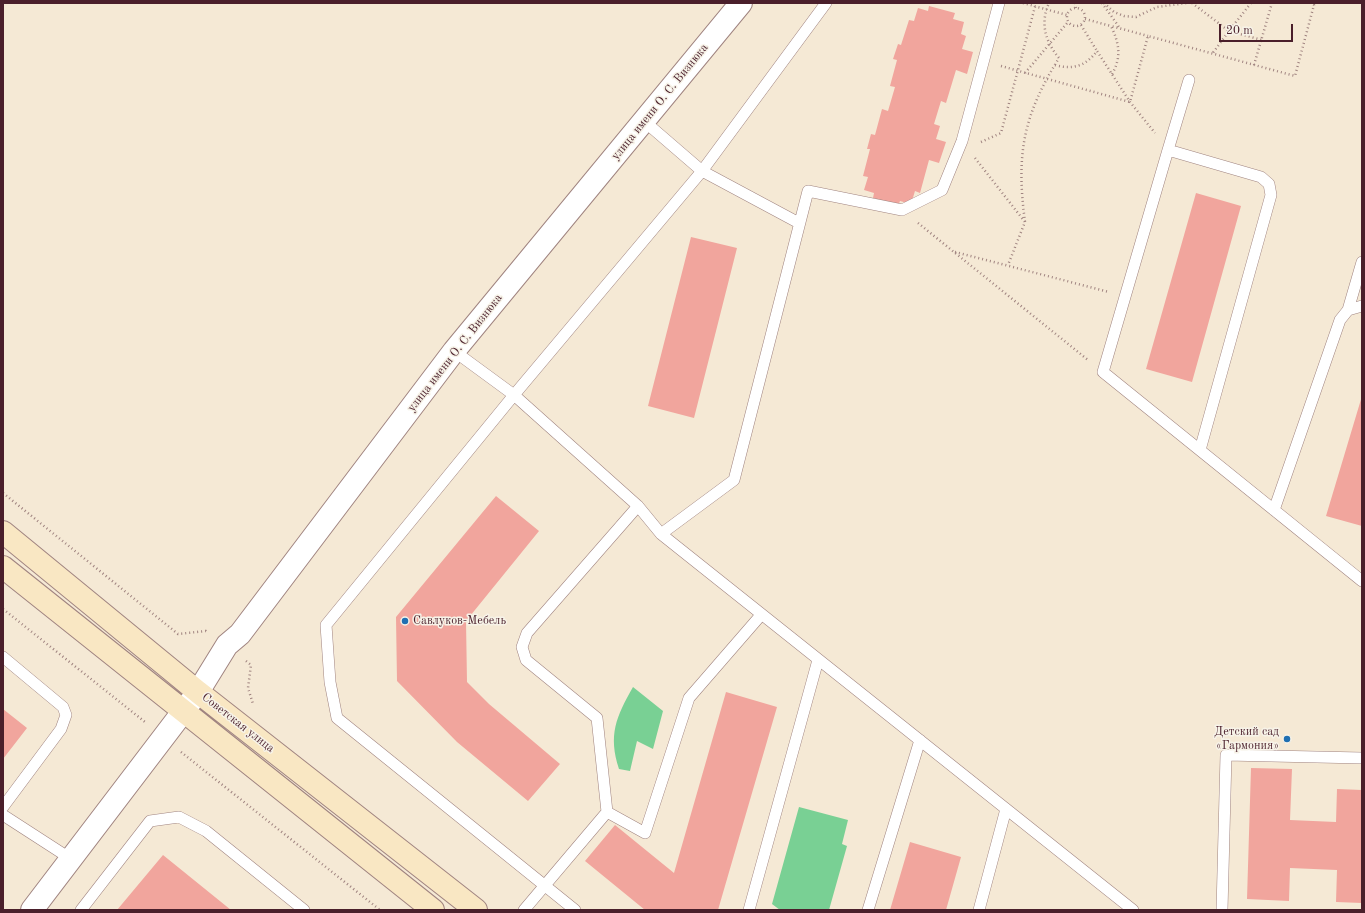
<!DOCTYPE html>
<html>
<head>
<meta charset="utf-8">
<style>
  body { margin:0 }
  #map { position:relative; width:1365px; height:913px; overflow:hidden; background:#f5e9d5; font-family:"Old Standard TT",serif }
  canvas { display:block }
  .frame { position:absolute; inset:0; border:4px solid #4a1f2b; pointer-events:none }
  .scale { position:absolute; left:1219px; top:24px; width:74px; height:18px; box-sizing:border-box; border:2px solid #4a1f2b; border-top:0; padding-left:5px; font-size:12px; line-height:14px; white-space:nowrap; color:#4a1f2b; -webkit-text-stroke:3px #f7f3e8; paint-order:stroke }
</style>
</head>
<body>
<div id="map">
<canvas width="1365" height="913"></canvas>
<div class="frame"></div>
<div class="scale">20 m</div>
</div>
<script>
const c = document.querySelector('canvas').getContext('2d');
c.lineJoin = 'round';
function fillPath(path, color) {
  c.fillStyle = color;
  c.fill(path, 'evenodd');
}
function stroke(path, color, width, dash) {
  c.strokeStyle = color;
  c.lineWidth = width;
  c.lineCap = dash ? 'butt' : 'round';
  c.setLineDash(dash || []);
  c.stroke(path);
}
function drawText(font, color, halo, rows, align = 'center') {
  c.font = font + ' "Old Standard TT",serif';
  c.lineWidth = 3;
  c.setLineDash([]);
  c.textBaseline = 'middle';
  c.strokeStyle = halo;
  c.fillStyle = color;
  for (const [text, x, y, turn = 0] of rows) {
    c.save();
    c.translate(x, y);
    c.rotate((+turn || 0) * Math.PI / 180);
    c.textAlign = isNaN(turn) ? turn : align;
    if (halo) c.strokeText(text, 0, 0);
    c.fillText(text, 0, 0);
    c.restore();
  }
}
fillPath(new Path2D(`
  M633,687L663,711L653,749L637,741L630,771L619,769C608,735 616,717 633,687Z
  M799,807L848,820L842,844L847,846L829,910H780L772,904Z`), '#79d094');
fillPath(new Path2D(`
  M929,6L955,13L953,19L964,22L961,34L966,36L962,49L973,52L967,74L956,70L946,103L941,101L934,124L940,126L936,139L946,142L939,163L929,160L920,193L915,191L911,204L900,201L898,206L873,198L874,193L864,190L868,177L863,176L870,149H867L871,134L875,135L882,109L888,111L895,87L890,86L897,60L893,59L898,44L901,45L909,20L914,21L918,8L928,11Z
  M1196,193L1241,206L1192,382L1146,369Z
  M691,237L737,248L694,418L648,406Z
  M1362,396V526L1326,516Z
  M496,496L539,531L466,621L467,682L489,704L560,764L528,801L457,742L397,681L396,617Z
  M726,692L777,707L718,910H645L585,861L615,825L674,873Z
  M3,709L27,728L3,759Z
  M1251,768L1292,769L1290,820L1336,822L1337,789L1362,790V903L1336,902L1337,870L1290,868L1289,901L1247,899Z
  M910,842L961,857L946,910H890Z
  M163,855L231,910H117Z`), '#f1a59d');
const service = new Path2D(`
  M644,121L702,171L799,223
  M1168,150L1189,80
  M1348,310L1362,262
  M454,351L514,395L638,506L661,534L1133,910
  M1200,450L1271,195L1269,184L1261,177L1168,150L1103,372L1362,581
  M1274,510L1340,320L1348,310L1362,306
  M661,534L734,480L808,191L902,210L942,190L962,141L999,3
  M3,657L63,707L66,715L61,729L3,807
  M607,812L597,718L526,660L522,647L527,633L638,506
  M3,815L71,859
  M81,910L150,821L179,817L206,831L304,910
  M524,910L607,812L645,833L689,698L761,615
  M575,910L337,718L330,682L326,625L514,395L702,171L826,3
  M749,910L818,660
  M868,910L920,740
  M979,910L1006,809
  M1222,910L1226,755L1362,758`);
const tertiary = new Path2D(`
  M32,910L198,692L227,645L240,634L454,351L741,3`);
const secondary = new Path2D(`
  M3,532L198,692L476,910
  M3,567L433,910`);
stroke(service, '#a08480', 12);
stroke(tertiary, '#a08480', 24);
stroke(secondary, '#a08480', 24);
stroke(new Path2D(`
  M1023,3L1067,15
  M1075,3L1076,8
  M1102,3L1119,27
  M1104,3L1114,12L1124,16L1136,17L1157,7L1187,3
  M1192,3L1229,31L1212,54
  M1251,3L1229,31L1262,40
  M1067 17a9 9 0 1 1 18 0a9 9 0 1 1-18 0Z
  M1085,19L1111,26
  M1081,25L1097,51
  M1055,65C1073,70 1086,66 1097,51L1130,102L1155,133
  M1254,65L1272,3
  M1001,66L1130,102L1148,36L1295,76L1314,5L1311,3
  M1025,73L1068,22
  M1112,74C1122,57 1119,43 1111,26L1148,36
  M981,142L1001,133L1036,3
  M975,158L1025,222L1008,265
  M1025,222C1016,154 1023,116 1059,58C1045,41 1040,23 1049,3
  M918,223L1088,360
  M955,252L1109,292
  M3,493L178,634L206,631L208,633
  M3,609L145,722
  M246,661L251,665L248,688L253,704
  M181,752L380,910`), '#a08480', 2.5, [1, 3]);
stroke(service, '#fff', 11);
stroke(tertiary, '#fff', 22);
stroke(secondary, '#f9e7c3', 22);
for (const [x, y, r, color] of [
  [405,621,4,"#1f6fb2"],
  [1287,739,4,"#1f6fb2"]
]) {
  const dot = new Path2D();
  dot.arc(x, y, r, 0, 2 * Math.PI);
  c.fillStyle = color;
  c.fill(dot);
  stroke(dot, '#f7f3e8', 1.5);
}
drawText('12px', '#4a1f2b', '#f7f3e8', [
  ["улица имени О. С. Визнюка",660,102,-51],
  ["улица имени О. С. Визнюка",455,353,-52],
  ["Советская улица",238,723,38]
]);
drawText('12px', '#4a1f2b', '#f7f3e8', [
  ["Савлуков-Мебель",413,621],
  ["Детский сад",1279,732,"right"],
  ["«Гармония»",1279,746,"right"]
], 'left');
</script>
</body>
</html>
